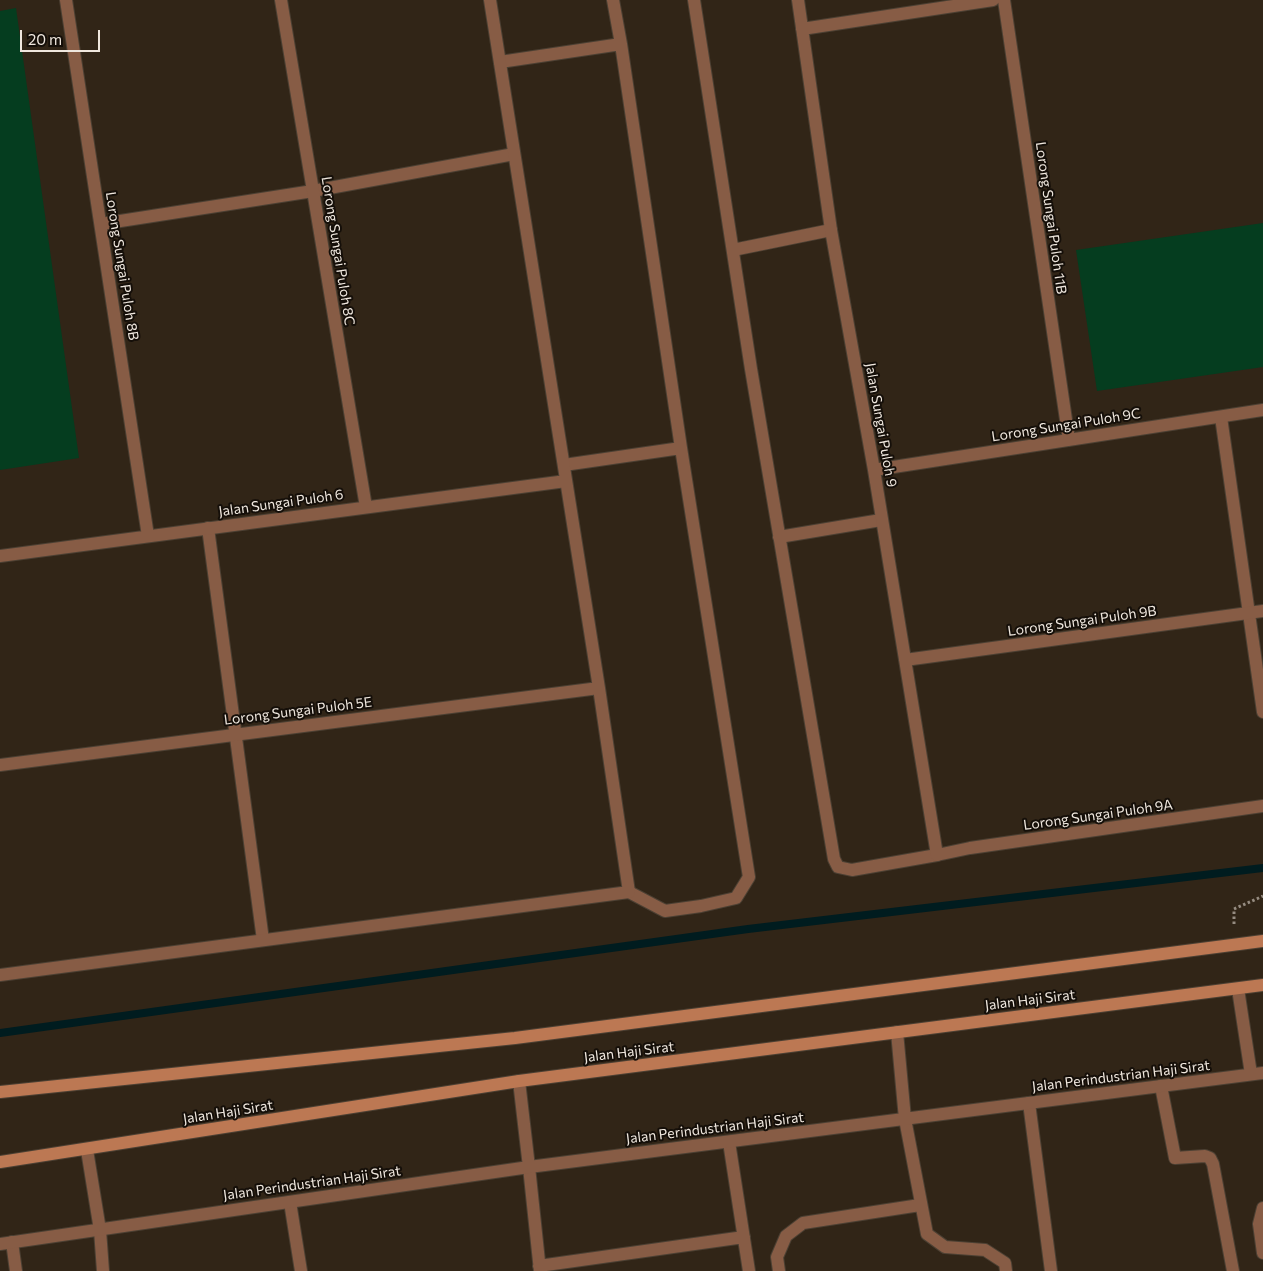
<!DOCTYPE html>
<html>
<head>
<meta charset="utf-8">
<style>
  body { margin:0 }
  #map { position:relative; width:1263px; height:1271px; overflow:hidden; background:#312517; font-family:Commissioner,sans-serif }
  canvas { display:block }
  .scale { position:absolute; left:20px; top:30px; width:80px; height:22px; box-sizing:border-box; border:2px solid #efe7de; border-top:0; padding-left:6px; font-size:15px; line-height:18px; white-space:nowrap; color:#efe7de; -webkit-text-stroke:4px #150f09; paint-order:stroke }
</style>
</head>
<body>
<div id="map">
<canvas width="1263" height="1271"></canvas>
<div class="scale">20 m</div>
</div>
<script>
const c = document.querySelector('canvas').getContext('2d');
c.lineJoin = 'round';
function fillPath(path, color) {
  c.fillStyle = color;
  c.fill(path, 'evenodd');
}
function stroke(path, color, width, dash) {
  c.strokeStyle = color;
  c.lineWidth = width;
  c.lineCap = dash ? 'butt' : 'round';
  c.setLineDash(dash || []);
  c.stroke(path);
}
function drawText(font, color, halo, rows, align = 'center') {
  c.font = font + ' Commissioner,sans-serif';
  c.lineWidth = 4;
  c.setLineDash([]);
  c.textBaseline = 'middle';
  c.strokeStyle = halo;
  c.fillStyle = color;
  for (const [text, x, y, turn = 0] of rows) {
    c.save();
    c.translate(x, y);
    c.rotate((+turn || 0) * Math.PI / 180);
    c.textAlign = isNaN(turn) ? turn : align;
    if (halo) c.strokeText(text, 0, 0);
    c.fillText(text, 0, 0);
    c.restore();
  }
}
fillPath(new Path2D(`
  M16,8L79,458L0,470V11Z
  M1263,223V367L1097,391L1076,250Z`), '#053d1f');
stroke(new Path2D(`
  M0,1033L748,929L1263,868`), '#001c1f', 8);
const lane = new Path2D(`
  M613,0L621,44L681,448L749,877L736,898L701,906L665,911L629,892
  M694,0L751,369L834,859L838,867L852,870L937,855
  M500,62L621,44
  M101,224L313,191L514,154
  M733,250L831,230
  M1221,417L1263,712
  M564,465L681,448
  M208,528L263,940
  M779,537L881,520
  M1161,1086L1175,1158L1205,1156L1210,1158L1213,1164L1233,1271
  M1029,1103L1051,1271
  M905,1119L927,1234L945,1247L985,1250L1005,1263L1006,1271
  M729,1142L749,1271
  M529,1167L540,1271
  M290,1202L301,1271
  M1263,1208L1259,1224L1263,1253
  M100,1230L103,1271
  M12,1242L16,1271
  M539,1266L744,1237
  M779,1271L777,1257L786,1236L803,1223L920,1205`);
const street = new Path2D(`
  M66,0L148,536
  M281,0L366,507
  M798,0L831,230L874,470L937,855L970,848L1263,806
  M1004,0L1069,440
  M802,29L993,0
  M874,470L1263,410
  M0,556L566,481
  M905,660L1263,611
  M0,765L599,688
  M0,975L629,892L599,688L490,0
  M1238,989L1251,1074
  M897,1032L905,1119
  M519,1081L529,1167L1263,1073
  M87,1150L100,1230
  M0,1244L529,1167`);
const secondary = new Path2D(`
  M0,1092L515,1038L1263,941
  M0,1162L519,1081L1263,985`);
stroke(lane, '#4c4033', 14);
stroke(street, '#4c4033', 14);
stroke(secondary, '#4c4033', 14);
stroke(new Path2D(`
  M1234,924V909L1263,896`), '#968c81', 3, [2.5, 2.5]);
stroke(lane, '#875c45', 12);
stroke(street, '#875c45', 12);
stroke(secondary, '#bc7853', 12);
drawText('14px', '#efe7de', '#150f09', [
  ["Lorong Sungai Puloh 11B",1051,218,82],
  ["Lorong Sungai Puloh 8C",338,251,81],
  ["Lorong Sungai Puloh 8B",122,266,81],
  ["Jalan Sungai Puloh 9",881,425,80],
  ["Lorong Sungai Puloh 9C",1066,425,-9],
  ["Jalan Sungai Puloh 6",281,503,-8],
  ["Lorong Sungai Puloh 9B",1082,621,-8],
  ["Lorong Sungai Puloh 5E",298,711,-7],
  ["Lorong Sungai Puloh 9A",1098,815,-8],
  ["Jalan Haji Sirat",1030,1000,-7],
  ["Jalan Haji Sirat",629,1052,-7],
  ["Jalan Perindustrian Haji Sirat",1121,1076,-7],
  ["Jalan Haji Sirat",228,1112,-9],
  ["Jalan Perindustrian Haji Sirat",715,1128,-7],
  ["Jalan Perindustrian Haji Sirat",312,1183,-8]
]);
</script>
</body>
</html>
